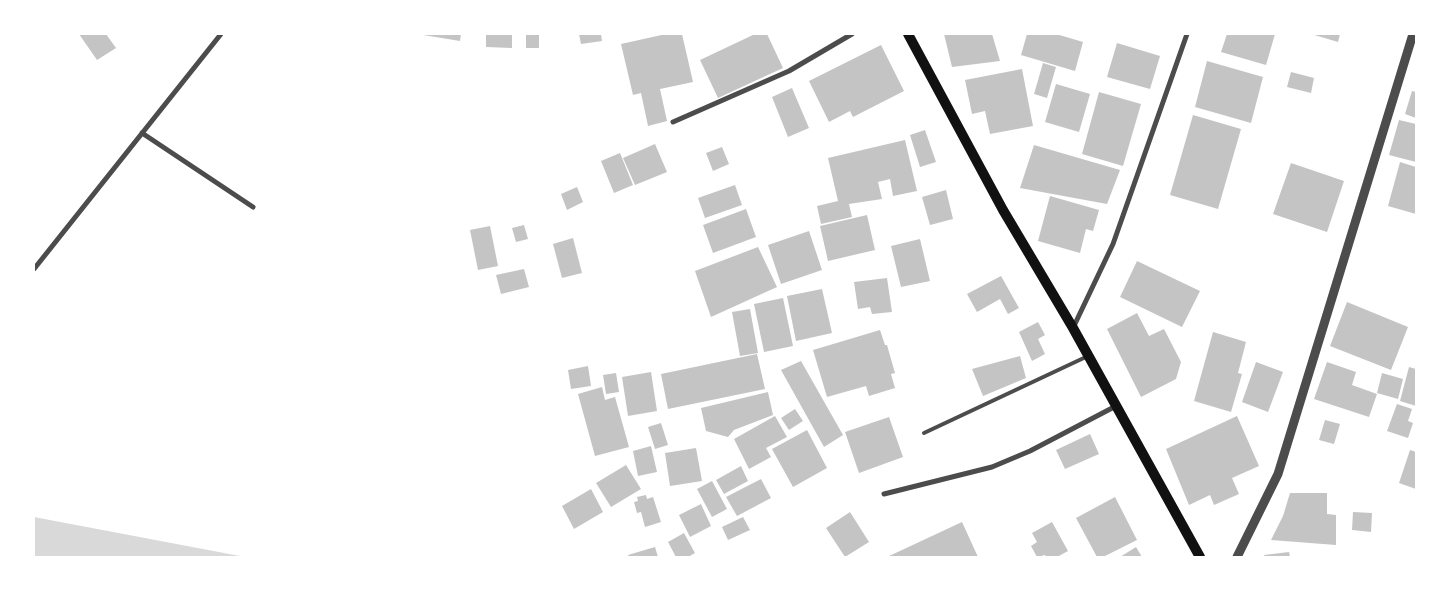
<!DOCTYPE html>
<html>
<head>
<meta charset="utf-8">
<style>
  body { margin:0 }
  #map { position:relative; width:1450px; height:591px; overflow:hidden; background:#fff; font-family:Poppins,sans-serif }
  canvas { display:block }
  .frame { position:absolute; inset:0; border:35px solid #fff; pointer-events:none }
</style>
</head>
<body>
<div id="map">
<canvas width="1450" height="591"></canvas>
<div class="frame"></div>
</div>
<script>
const c = document.querySelector('canvas').getContext('2d');
c.lineJoin = 'round';
function fillPath(path, color) {
  c.fillStyle = color;
  c.fill(path, 'evenodd');
}
function stroke(path, color, width, dash) {
  c.strokeStyle = color;
  c.lineWidth = width;
  c.lineCap = dash ? 'butt' : 'round';
  c.setLineDash(dash || []);
  c.stroke(path);
}
fillPath(new Path2D(`
  M34,517L245,557H34Z`), '#d9d9d9');
fillPath(new Path2D(`
  M79,34H106L116,48L97,60Z
  M417,34H461L460,41Z
  M486,34H512V48L486,47Z
  M526,34H539V48H526Z
  M579,34H601L602,41L581,44Z
  M666,34H682L693,82L660,89L667,121L648,126L641,93L633,95L621,44Z
  M755,34H767L783,68L718,98L700,60Z
  M944,34H992L1000,61L952,67Z
  M1027,34H1056L1083,42L1075,71L1021,55Z
  M1227,34H1275L1266,65L1221,52Z
  M1311,34H1340L1338,42Z
  M1117,43L1160,56L1150,89L1107,77Z
  M881,45L904,91L853,117L850,111L829,122L809,81Z
  M1207,61L1263,77L1251,123L1195,107Z
  M1043,63L1056,67L1047,98L1034,94Z
  M1022,69L1033,126L990,134L985,111L972,114L965,80Z
  M1291,72L1314,78L1311,93L1287,87Z
  M1056,84L1090,94L1079,132L1045,122Z
  M792,88L809,128L788,137L772,97Z
  M1412,91L1416,92V118L1405,114Z
  M1099,92L1141,104L1123,166L1082,154Z
  M1193,115L1241,129L1218,209L1170,195Z
  M1399,120L1416,124V162L1389,155Z
  M925,130L936,162L920,167L910,135Z
  M905,140L917,191L893,196L890,179L878,182L882,199L849,204L852,217L821,224L817,206L838,201L828,158Z
  M655,144L667,172L635,185L623,158Z
  M1034,145L1120,170L1107,204L1020,188Z
  M722,147L729,164L713,171L706,153Z
  M620,153L633,185L614,193L601,161Z
  M1400,162L1416,167V214L1388,206Z
  M1291,163L1344,181L1327,232L1273,214Z
  M735,185L742,205L705,218L698,198Z
  M577,187L583,202L567,210L561,194Z
  M946,190L953,219L930,225L922,197Z
  M1050,196L1099,210L1093,231L1086,229L1080,253L1038,241Z
  M746,209L756,237L713,253L703,225Z
  M867,215L875,250L828,261L820,226Z
  M524,225L528,239L516,242L512,228Z
  M490,226L498,266L478,270L470,230Z
  M809,231L822,270L781,284L768,245Z
  M573,238L582,273L562,278L553,244Z
  M920,239L930,281L901,287L891,246Z
  M758,247L777,287L711,317L695,271Z
  M1137,261L1200,291L1182,327L1120,297Z
  M524,269L529,287L501,294L496,275Z
  M1001,276L1019,308L1008,314L1000,299L977,312L967,294Z
  M887,278L892,312L872,314L870,307L858,309L854,282Z
  M822,289L832,333L796,341L787,296Z
  M783,298L793,346L764,352L754,304Z
  M1347,302L1408,327L1391,370L1330,346Z
  M750,309L758,353L740,356L732,312Z
  M1137,313L1149,336L1164,329L1181,362L1176,379L1141,397L1107,329Z
  M1038,322L1045,335L1038,339L1045,354L1032,361L1019,332Z
  M880,330L885,345H887L895,373L891,374L895,388L869,396L866,386L827,397L813,350Z
  M1213,332L1246,342L1238,373L1242,374L1231,412L1194,401Z
  M757,354L765,389L668,409L661,374Z
  M1020,356L1026,378L983,396L972,369Z
  M801,361L843,435L824,447L781,370Z
  M1256,362L1283,372L1268,412L1242,402Z
  M1327,362L1356,372L1352,385L1377,394L1369,417L1314,399Z
  M588,366L591,386L571,389L568,370Z
  M1409,367L1416,369V406L1400,401Z
  M651,372L657,411L628,416L622,377Z
  M616,373L619,392L606,394L603,375Z
  M1382,373L1403,379L1398,399L1377,393Z
  M602,387L605,400L615,397L629,447L595,456L578,394Z
  M768,392L773,415L734,430L728,437L706,431L701,408Z
  M1397,404L1412,409L1408,421L1413,423L1408,438L1387,431Z
  M795,409L803,421L789,430L781,418Z
  M775,416L787,437L766,448L771,457L749,469L734,439Z
  M1237,416L1259,466L1232,478L1239,494L1214,505L1210,495L1189,505L1166,449Z
  M889,417L903,457L859,473L845,432Z
  M1325,420L1340,424L1334,444L1319,440Z
  M661,423L668,445L655,449L648,427Z
  M807,430L827,468L793,487L772,449Z
  M1090,434L1099,454L1065,469L1056,450Z
  M651,446L657,472L638,476L633,451Z
  M696,448L702,481L670,486L665,453Z
  M1410,450L1416,452V489L1399,483Z
  M626,465L641,489L611,507L596,483Z
  M741,466L748,481L724,494L716,480Z
  M761,479L771,498L737,516L726,497Z
  M712,481L727,509L712,517L697,489Z
  M591,489L603,512L574,529L562,506Z
  M1290,493H1327V514L1336,515V545L1271,540L1283,516Z
  M646,495L647,499L653,497L661,522L645,527L641,512L637,513L634,502L638,501L637,497Z
  M1115,497L1137,540L1103,557H1097L1076,518Z
  M701,504L711,526L690,537L679,515Z
  M850,512L869,542L845,557L826,528Z
  M1353,512L1372,513L1371,532L1352,530Z
  M743,517L750,530L728,540L722,527Z
  M962,522L978,557H887Z
  M1052,522L1068,551L1057,557H1046L1045,555L1037,557L1031,546L1037,542L1032,533Z
  M684,533L695,553L688,557H676L668,542Z
  M655,547L658,557H629L628,555Z
  M1136,547L1142,557H1120Z
  M1289,552L1290,557H1265L1264,555Z`), '#c4c4c4');
stroke(new Path2D(`
  M924,433L1088,356`), '#4c4c4c', 4);
stroke(new Path2D(`
  M673,122L789,71L852,34
  M142,133L253,207
  M34,269L221,34
  M1073,328L1113,244L1187,34
  M884,494L992,467L1030,451L1116,406`), '#4c4c4c', 5);
stroke(new Path2D(`
  M1237,557L1278,474L1413,34`), '#4c4c4c', 9);
stroke(new Path2D(`
  M908,34L1003,210L1073,328L1200,557`), '#111', 10);
</script>
</body>
</html>
